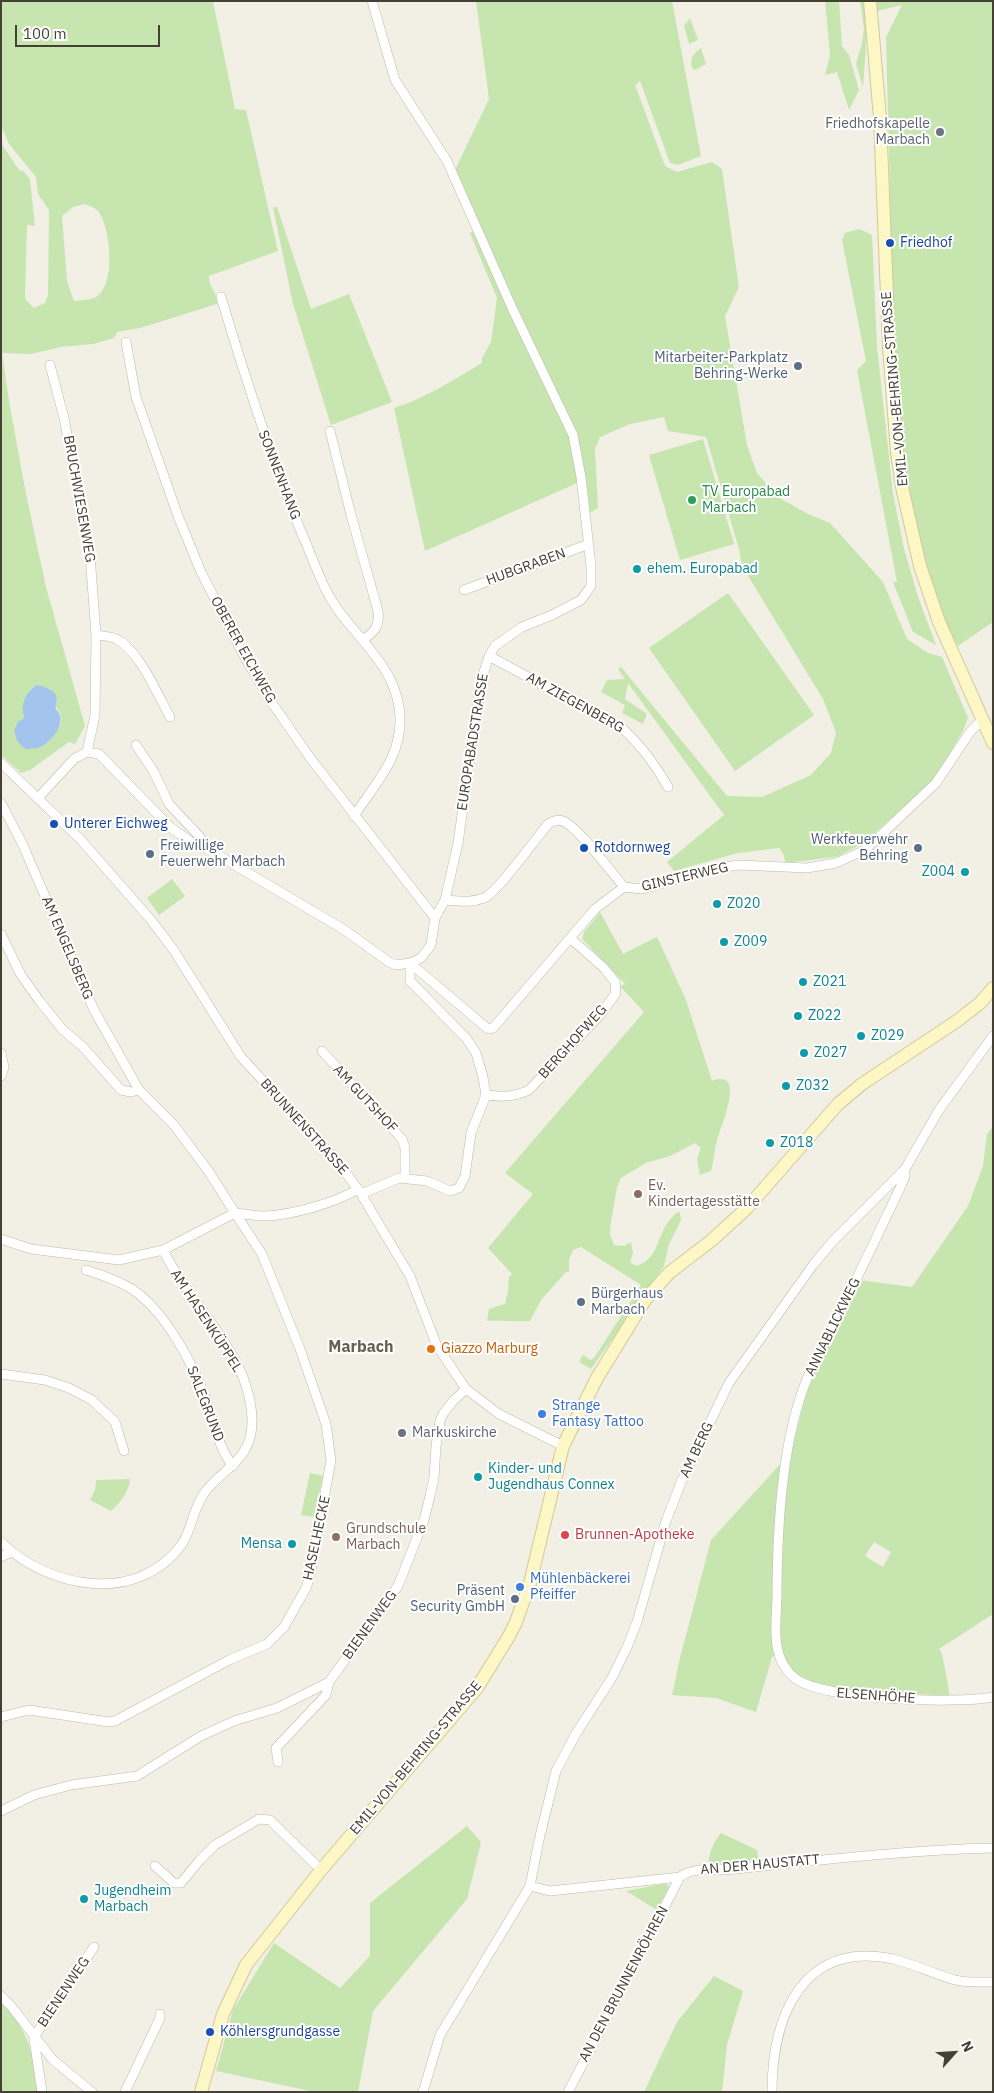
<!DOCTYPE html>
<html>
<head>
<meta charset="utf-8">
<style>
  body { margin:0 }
  #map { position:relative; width:994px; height:2093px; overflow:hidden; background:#f2f0e5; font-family:"IBM Plex Sans",sans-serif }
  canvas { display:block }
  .frame { position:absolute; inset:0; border:2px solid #444035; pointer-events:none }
  .north { position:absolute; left:929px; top:2028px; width:50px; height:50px; -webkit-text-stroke:4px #fff; paint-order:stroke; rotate:64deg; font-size:14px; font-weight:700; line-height:20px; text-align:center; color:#444035 }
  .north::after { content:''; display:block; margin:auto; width:18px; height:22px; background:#444035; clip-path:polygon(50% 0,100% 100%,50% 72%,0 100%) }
  .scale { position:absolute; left:15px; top:25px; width:145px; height:22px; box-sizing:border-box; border:2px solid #444035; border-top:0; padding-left:6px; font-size:15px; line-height:18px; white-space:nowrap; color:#444035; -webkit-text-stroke:4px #fff; paint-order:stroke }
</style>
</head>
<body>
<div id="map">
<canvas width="994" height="2093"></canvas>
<div class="frame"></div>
<div class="north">N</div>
<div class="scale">100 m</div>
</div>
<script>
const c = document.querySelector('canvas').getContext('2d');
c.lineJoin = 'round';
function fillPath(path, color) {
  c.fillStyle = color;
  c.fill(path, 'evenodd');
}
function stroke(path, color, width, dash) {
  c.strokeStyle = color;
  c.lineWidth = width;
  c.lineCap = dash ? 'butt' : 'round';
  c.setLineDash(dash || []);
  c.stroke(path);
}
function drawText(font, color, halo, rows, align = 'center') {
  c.font = font + ' "IBM Plex Sans",sans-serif';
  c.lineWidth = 4;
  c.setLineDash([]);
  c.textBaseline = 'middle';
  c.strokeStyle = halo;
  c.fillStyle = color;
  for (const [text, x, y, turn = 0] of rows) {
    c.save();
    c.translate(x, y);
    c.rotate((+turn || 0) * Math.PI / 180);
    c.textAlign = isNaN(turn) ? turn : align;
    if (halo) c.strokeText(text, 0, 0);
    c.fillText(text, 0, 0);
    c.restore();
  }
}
fillPath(new Path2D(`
  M1,1H213L235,109L246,110L278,251L209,276C208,286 218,293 217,304L140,328L117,332L114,338L93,344L61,347L31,354L2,353L9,401L25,489L46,587L85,726L75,744L69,742L30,770L21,773L1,755V143L19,170L23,171L30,179L35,226L27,225L25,299L34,308L45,303L48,295L49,210L38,194L36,177L9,144L1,126ZM85,204C89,206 95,207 98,211C111,227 117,288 94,298C88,300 80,300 74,301L67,281L62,216L73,207ZM36,685L50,689L57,701L55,705L60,713L61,724L51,739L40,747L25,748L17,740L14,730L24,718C24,703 24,696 36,685Z
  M476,1H672L701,156L678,165L670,163L640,81L635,85L665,166L677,172L712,162L722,169L739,287L725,316L747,445L757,473L778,497L808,514L830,523L883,582L907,639L928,653L942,657L968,718L963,731L934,780L862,844L836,857L785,863L784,855L779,848L738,853L674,871L667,862L724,815L628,683L625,699L647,714L643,724L622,713L625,705L601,692L607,680L625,679L618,669L621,667L727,796L762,797L811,775L831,753L836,733L823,699L742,566L739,549L706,437L668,431L664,417L630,424L600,437L595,449L598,508L590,513L586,479L425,551L394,408C425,398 454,380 482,363V358L491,342L497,298L470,233L475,230L454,172L489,99Z
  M825,1H839L842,46L849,55L859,90L849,110L837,72L825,75L830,55Z
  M860,1H866L867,31L863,87L856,64L862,43L864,29Z
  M876,1H993V622L958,646L946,625L912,522L895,388L886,37L902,5L877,11Z
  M690,18L698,40L689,44L684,26Z
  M701,48L706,64L695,70L692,68C689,59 694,53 701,48Z
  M273,207H277L311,309L349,294L392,402L331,425L293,304Z
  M859,229L872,235L877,346L893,494L904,549L919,600L936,645L913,632L893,582H897L857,370L866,361L842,240L845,233Z
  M703,439L734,544L680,560L649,455Z
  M728,593L814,715L735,771L649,648Z
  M172,879L185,896L159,915L147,898Z
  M600,912L623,954L657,937L686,1000L712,1081C747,1068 721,1126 717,1140C714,1150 714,1161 711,1171L700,1175L697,1159L701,1148L695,1143L670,1156L646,1163L621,1178L617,1187L611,1221L610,1234L614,1245L624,1246L631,1242L633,1254L630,1262L636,1266C655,1260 656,1245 664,1229C666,1223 672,1218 676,1213L680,1212L681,1220L669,1244L664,1266L591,1369L579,1362L583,1355L590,1360L594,1358L641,1285L581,1247L573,1250L569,1259V1272H566L541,1300L530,1321C515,1322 502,1320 487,1321L489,1309L505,1304L508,1291L509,1277L512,1274L488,1248L533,1194L505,1173L644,1012L620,986L625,984L582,939L584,932Z
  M993,1127V1614L939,1649L942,1654L950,1696L830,1689L797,1676L781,1653L772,1657L756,1712L716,1698L672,1695L680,1658L711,1540L783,1461L794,1441L806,1394L821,1356L859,1280L912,1287L968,1206L983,1166L987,1134ZM874,1542L891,1552L883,1567L865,1556Z
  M310,1473L323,1476L314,1517L301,1515Z
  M130,1479C129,1492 121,1502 111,1511L90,1500L95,1490L96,1480Z
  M467,1826L481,1842L467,1899L373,2011L358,2092H315L216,2071L233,2010L274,1943L340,1988L370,1956V1903Z
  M721,1833L757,1850L759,1860L709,1866C707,1856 714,1841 721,1833Z
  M662,1884H666L669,1887L657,1910L626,1891Z
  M714,1976L743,1991L727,2045L722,2092H644L677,2022Z
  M1,2003C29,2028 34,2057 38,2092H1Z`), '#c6e5af');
fillPath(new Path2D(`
  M36,685C44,686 57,690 57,700C56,703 55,706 56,709C68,721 54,739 42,746C37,749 31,749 25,749L17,741L14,730L18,722L24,718C21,703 24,695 36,685Z`), '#a3c5ed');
const minor = new Path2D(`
  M221,297C245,377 270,456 302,534C310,552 317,572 326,590C346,631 392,659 399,707C406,753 377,781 354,816
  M126,342L136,397L178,516L201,572L243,654L270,700L311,759L435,918
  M50,365L64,418L90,555L96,635L95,715L87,752
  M330,431L351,515L378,611C380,627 374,632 363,640
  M464,590L589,544
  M96,635C103,636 110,636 116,639C139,649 158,696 170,717
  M489,656L622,728C642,746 655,764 668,787
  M136,745L154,772L169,804L200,837L204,847
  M1,763L80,839L151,920L173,949L241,1057L336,1160L358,1189L410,1276L437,1346L466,1389L499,1414L563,1446
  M38,798L74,759L87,752L99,754L170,827L191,842L204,847L343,929L389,962L396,965L410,963L421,958L431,945L435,918L445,900L458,843L481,681L489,656L495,646L522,627L552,615L581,600L591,586V566L581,477L573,435L513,310L447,161L395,80L372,1
  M1,803L22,843L94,1010L139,1090L174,1125L209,1172L235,1213C245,1214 256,1216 265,1216C292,1215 335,1203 358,1189
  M445,900C459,901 471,903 484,898C497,893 537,837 548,824C553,821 558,819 563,821C578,827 612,873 624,887
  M1,934L21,975L38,999L62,1029L83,1047L121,1090L131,1092L139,1090
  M410,963L488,1029L493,1028L595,909L624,887L642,889L714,869L738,865L807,868L836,863L865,850L936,783L970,732L982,720
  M993,1036L939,1110L905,1169V1176L900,1188C878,1234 857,1279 834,1324C822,1347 810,1368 802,1392C781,1452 777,1535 777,1598C776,1625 770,1660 796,1679C825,1700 956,1704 993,1697
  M322,1051L402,1139L405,1148V1178
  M1,1053L4,1067L1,1076
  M486,1095C502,1097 515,1097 529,1090L600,1015L616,993L615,982L604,968L570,938
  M361,1194L399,1178L427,1181L450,1191L459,1188L465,1176L471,1133L486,1095L483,1077L476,1053L466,1038L410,981V963
  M1,1239L31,1249L119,1260L163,1250L235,1213L262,1254L300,1349L326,1424L331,1460L310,1576L306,1588L284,1627L267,1644L229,1660L115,1721L109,1722L29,1710L1,1717
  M86,1270C102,1275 117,1280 132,1289C165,1311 192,1362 206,1399C215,1422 217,1446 233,1466
  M1,1374L45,1380L69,1388L92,1400L115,1422L124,1451
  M1,1542C49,1589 138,1605 182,1544C192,1529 193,1508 205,1492C225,1466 253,1460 252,1419C250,1353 190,1306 163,1250
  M1,1557L12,1552
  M278,1762L276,1748L326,1695L329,1682L398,1586L424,1520L430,1496L434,1478L436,1446L440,1421L443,1414L453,1401L466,1389
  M1,1811L34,1795L71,1785L137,1776L201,1736L234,1721L277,1708L329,1682
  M155,1866L174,1883H181L200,1860L215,1845L259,1819L270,1820L321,1870
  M530,1886L550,1891L680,1877C693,1866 719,1871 735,1869C821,1860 907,1850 993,1848
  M1,1996L11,2006L53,2060L92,2092
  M34,2037L94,1947
  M34,2039L42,2092
  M125,2092L160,2018V2014
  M423,2092L440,2035L530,1886L539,1840L556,1771L577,1732L613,1676L628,1645L637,1622L666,1521L682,1480L729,1383L813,1265L833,1241L905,1169
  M568,2092L680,1877
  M772,2092C772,2016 803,1940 893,1959C914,1964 934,1974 955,1980C967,1983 980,1982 993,1982`);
const secondary = new Path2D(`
  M870,1L880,118L889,347L897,453L902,487L920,566L939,622L993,743
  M201,2092L223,2014L246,1965L321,1870L477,1688L509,1636L516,1622L530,1583L563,1446L597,1378L645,1300L669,1273L712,1240L747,1208L838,1104L862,1084L957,1021L980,1003L993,988`);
stroke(minor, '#bdb9a8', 10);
stroke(secondary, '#d1c997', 14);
stroke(minor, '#fff', 9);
stroke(secondary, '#fdf6c5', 12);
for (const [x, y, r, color] of [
  [940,132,5,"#6b7280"],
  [890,243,5,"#1a4fb4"],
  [798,366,5,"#5c6f8a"],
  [692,500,5,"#2e9e5b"],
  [637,569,5,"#0f9aa8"],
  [54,824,5,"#1a4fb4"],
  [584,848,5,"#1a4fb4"],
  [918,848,5,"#5c6f8a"],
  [150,854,5,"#5c6f8a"],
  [965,872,5,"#0f9aa8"],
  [717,904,5,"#0f9aa8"],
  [724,942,5,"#0f9aa8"],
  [803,982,5,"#0f9aa8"],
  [798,1016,5,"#0f9aa8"],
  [861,1036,5,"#0f9aa8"],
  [804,1053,5,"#0f9aa8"],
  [786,1086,5,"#0f9aa8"],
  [770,1143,5,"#0f9aa8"],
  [638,1194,5,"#8d6e63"],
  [581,1302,5,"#5c6f8a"],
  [431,1349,5,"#e8710a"],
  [542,1414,5,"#3f7fe0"],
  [402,1433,5,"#6b7280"],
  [478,1477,5,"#0f9aa8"],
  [565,1535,5,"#e0444e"],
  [336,1537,5,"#8d6e63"],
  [292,1544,5,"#0f9aa8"],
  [520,1587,5,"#3f7fe0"],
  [515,1599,5,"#5c6f8a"],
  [84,1899,5,"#0f9aa8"],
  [210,2032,5,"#1a4fb4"]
]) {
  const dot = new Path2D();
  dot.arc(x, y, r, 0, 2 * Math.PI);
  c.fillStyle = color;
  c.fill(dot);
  stroke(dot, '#fff', 2);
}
drawText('14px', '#5b616d', '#fff', [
  ["Friedhofskapelle",930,124],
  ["Marbach",930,140],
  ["Markuskirche",412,1433,"left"]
], 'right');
drawText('14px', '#164399', '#fff', [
  ["Friedhof",900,243],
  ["Unterer Eichweg",64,824],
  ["Rotdornweg",594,848],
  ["Köhlersgrundgasse",220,2032]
], 'left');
drawText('14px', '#4e5e75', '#fff', [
  ["Mitarbeiter-Parkplatz",788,358],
  ["Behring-Werke",788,374],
  ["Werkfeuerwehr",908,840],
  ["Behring",908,856],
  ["Freiwillige",160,846,"left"],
  ["Feuerwehr Marbach",160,862,"left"],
  ["Bürgerhaus",591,1294,"left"],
  ["Marbach",591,1310,"left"],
  ["Präsent",505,1591],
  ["Security GmbH",505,1607]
], 'right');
drawText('14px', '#444035', '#fff', [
  ["EMIL-VON-BEHRING-STRASSE",895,389,-95],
  ["SONNENHANG",279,475,69],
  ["BRUCHWIESENWEG",79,499,80],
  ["HUBGRABEN",526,567,-20],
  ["OBERER EICHWEG",243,650,61],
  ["AM ZIEGENBERG",575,703,29],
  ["EUROPABADSTRASSE",473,742,-81],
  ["GINSTERWEG",685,877,-13],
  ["AM ENGELSBERG",67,948,67],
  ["BERGHOFWEG",573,1042,-48],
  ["AM GUTSHOF",365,1099,47],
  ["BRUNNENSTRASSE",304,1127,48],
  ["AM HASENKÜPPEL",206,1321,57],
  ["ANNABLICKWEG",833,1327,-64],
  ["SALEGRUND",205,1404,69],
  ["AM BERG",697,1450,-65],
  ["HASELHECKE",317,1538,-78],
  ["BIENENWEG",370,1625,-54],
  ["ELSENHÖHE",876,1696,4],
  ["EMIL-VON-BEHRING-STRASSE",416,1758,-50],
  ["AN DER HAUSTATT",760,1865,-5],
  ["AN DEN BRUNNENRÖHREN",624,1984,-62],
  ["BIENENWEG",64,1992,-56]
]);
drawText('14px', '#27864d', '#fff', [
  ["TV Europabad",702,492],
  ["Marbach",702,508]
], 'left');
drawText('14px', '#0d838f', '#fff', [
  ["ehem. Europabad",647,569],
  ["Z004",955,872,"right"],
  ["Z020",727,904],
  ["Z009",734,942],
  ["Z021",813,982],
  ["Z022",808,1016],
  ["Z029",871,1036],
  ["Z027",814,1053],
  ["Z032",796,1086],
  ["Z018",780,1143],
  ["Kinder- und",488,1469],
  ["Jugendhaus Connex",488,1485],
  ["Mensa",282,1544,"right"],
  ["Jugendheim",94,1891],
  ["Marbach",94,1907]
], 'left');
drawText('14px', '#785e54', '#fff', [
  ["Ev.",648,1186],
  ["Kindertagesstätte",648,1202],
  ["Grundschule",346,1529],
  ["Marbach",346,1545]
], 'left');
drawText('14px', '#c56008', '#fff', [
  ["Giazzo Marburg",441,1349]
], 'left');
drawText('14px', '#366cbe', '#fff', [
  ["Strange",552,1406],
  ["Fantasy Tattoo",552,1422],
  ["Mühlenbäckerei",530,1579],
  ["Pfeiffer",530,1595]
], 'left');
drawText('14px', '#be3a42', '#fff', [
  ["Brunnen-Apotheke",575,1535]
], 'left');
drawText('bold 16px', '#67604d', '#fff', [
  ["Marbach",361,1347]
]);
</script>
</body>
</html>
